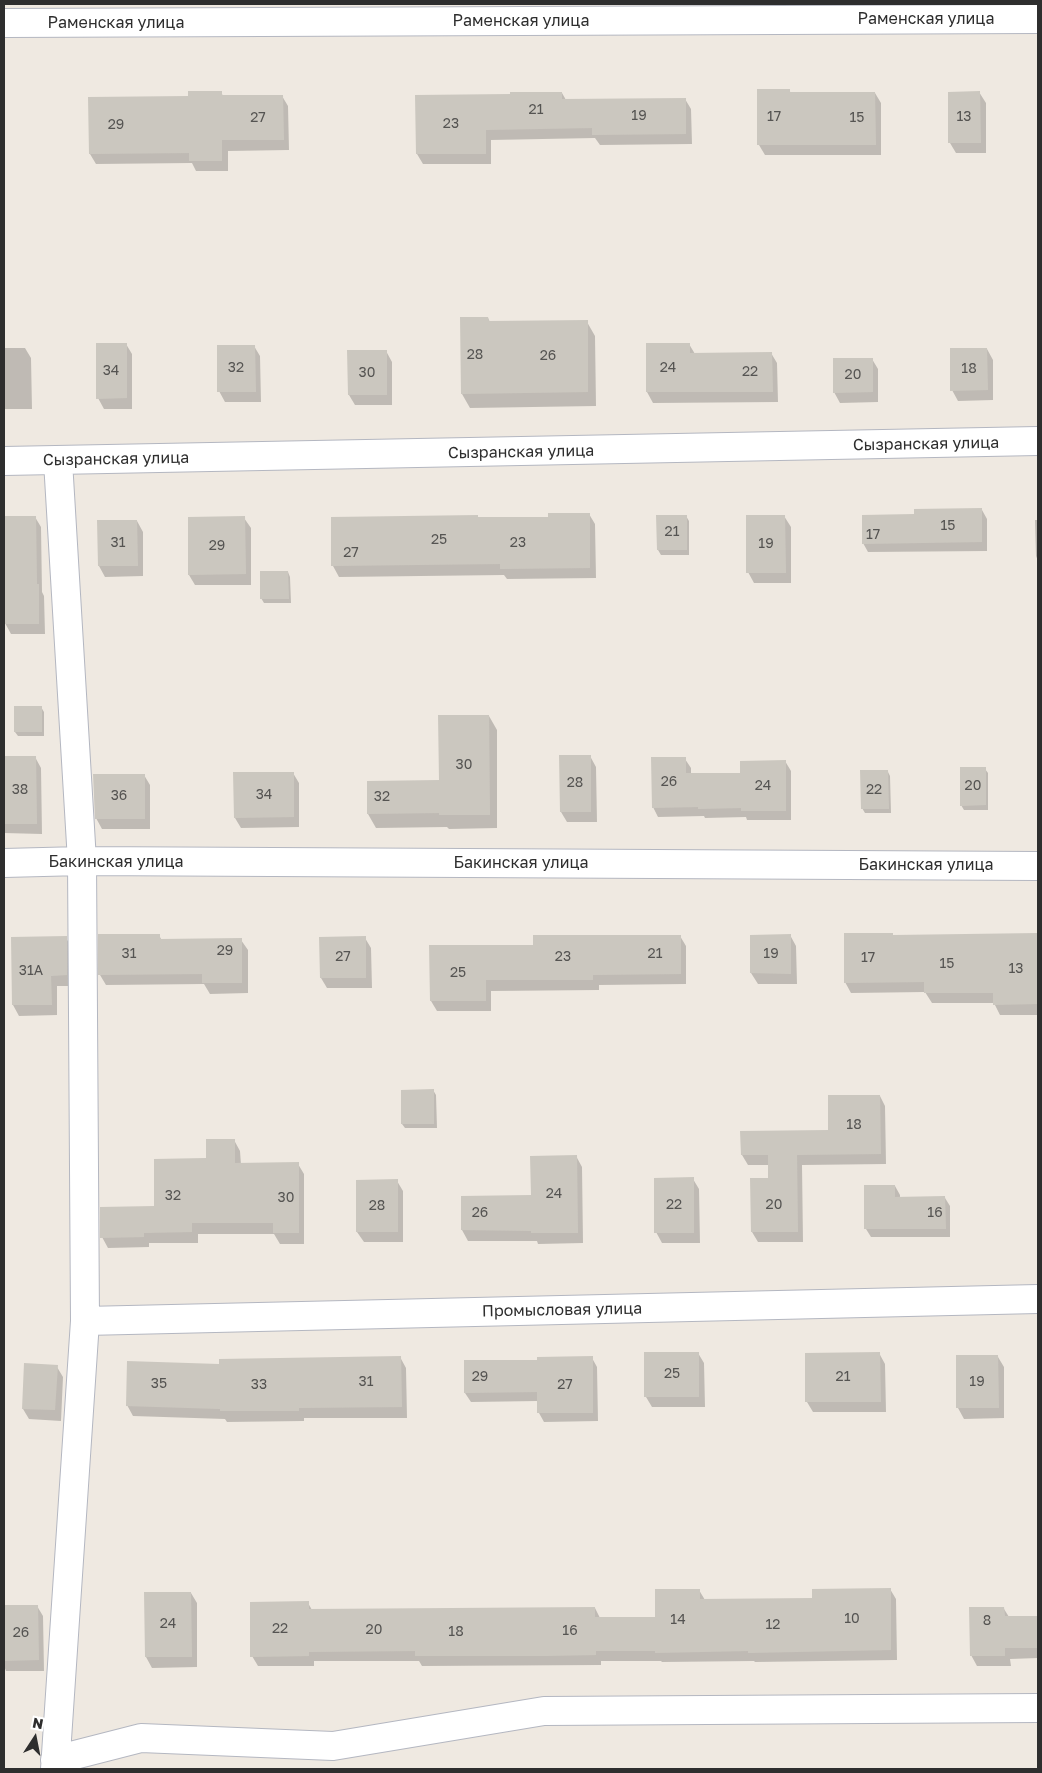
<!DOCTYPE html>
<html>
<head>
<meta charset="utf-8">
<style>
  body { margin:0 }
  #map { position:relative; width:1042px; height:1773px; overflow:hidden; background:#efe9e1; font-family:"Golos Text",sans-serif }
  canvas { display:block }
  .frame { position:absolute; inset:0; border:5px solid #2e2e2e; pointer-events:none }
  .north { position:absolute; left:10px; top:1713px; width:50px; height:50px; -webkit-text-stroke:4px #fff; paint-order:stroke; rotate:11deg; font-size:14px; font-weight:700; line-height:20px; text-align:center; color:#2e2e2e }
  .north::after { content:''; display:block; margin:auto; width:18px; height:22px; background:#2e2e2e; clip-path:polygon(50% 0,100% 100%,50% 72%,0 100%) }
</style>
</head>
<body>
<div id="map">
<canvas width="1042" height="1773"></canvas>
<div class="frame"></div>
<div class="north">N</div>
</div>
<script>
const c = document.querySelector('canvas').getContext('2d');
c.lineJoin = 'round';
function fillPath(path, color) {
  c.fillStyle = color;
  c.fill(path, 'evenodd');
}
function stroke(path, color, width, dash) {
  c.strokeStyle = color;
  c.lineWidth = width;
  c.lineCap = dash ? 'butt' : 'round';
  c.setLineDash(dash || []);
  c.stroke(path);
}
function drawText(font, color, halo, rows, align = 'center') {
  c.font = font + ' "Golos Text",sans-serif';
  c.lineWidth = 5;
  c.setLineDash([]);
  c.textBaseline = 'middle';
  c.strokeStyle = halo;
  c.fillStyle = color;
  for (const [text, x, y, turn = 0] of rows) {
    c.save();
    c.translate(x, y);
    c.rotate((+turn || 0) * Math.PI / 180);
    c.textAlign = isNaN(turn) ? turn : align;
    if (halo) c.strokeText(text, 0, 0);
    c.fillText(text, 0, 0);
    c.restore();
  }
}
fillPath(new Path2D(`
  M789,90L791,93H875L881,103V155H765L759,145Z
  M221,92L223,96H282L288,106L289,150L228,151V171H196L192,163L96,164L90,154L190,98Z
  M979,92L986,103V153H956L950,143Z
  M562,93L566,100L685,99L691,109L692,144L600,145L595,138L491,140V164H423L417,154Z
  M488,318L490,322H587L595,336L596,406L470,408L462,394Z
  M126,344L132,354V409H104L98,398Z
  M689,344L695,354L771,353L777,363L778,402L653,403L647,392V345Z
  M254,346L260,356L261,402H225L219,391Z
  M4,348H25L31,358L32,409H4Z
  M987,349L993,360V400L958,401L952,390Z
  M386,351L392,362V405H355L349,395Z
  M872,359L878,369V402L840,403L834,392Z
  M982,510L987,519V551L868,552L863,543L916,515Z
  M589,514L595,524L596,578L507,579L504,575L339,577L333,566L332,518H550Z
  M686,516L689,521V555H661L658,550Z
  M784,516L791,527V583H754L748,572Z
  M4,517H35L41,527L42,592L44,596L45,634H11L5,623Z
  M244,518L251,528V585H195L189,575Z
  M1035,520H1038V561L1036,556Z
  M137,521L143,532V576L105,577L99,566V522Z
  M288,572L290,577L291,603H264L261,598Z
  M41,707L44,712V736H18L15,732Z
  M489,716L497,730V828L449,829L447,827L376,828L368,814L440,781Z
  M590,756L596,767L597,822H567L561,812Z
  M4,757H35L41,768L42,834L4,833Z
  M685,759L691,768V775L741,774L785,761L791,771V820H747L746,817L705,818L704,816L658,817L653,807Z
  M985,769L988,773V810H964L961,805Z
  M888,772L890,776L891,813H865L862,808Z
  M293,773L299,783V827L241,828L235,818Z
  M144,775L150,785V829H102L96,818Z
  M1038,934V1015H1000L994,1003H932L925,992L851,993L845,982L893,936Z
  M159,935L162,941L241,940L248,950V993L210,994L204,984L106,985L100,975Z
  M790,935L796,946L797,984H758L751,973V936Z
  M680,936L686,946V984L599,985V990L491,991V1011H437L431,1001L534,946Z
  M13,938H66L72,948V986H57V1015L19,1016L13,1005Z
  M365,938L371,948L372,988H327L321,978Z
  M433,1090L436,1095L437,1128H405L402,1124Z
  M880,1096L885,1106L886,1164L802,1165L803,1242H758L752,1232L769,1179V1165H748L742,1155V1132L830,1131Z
  M234,1140L240,1151L241,1165L298,1164L304,1174V1244H280L274,1234H198V1243H149V1247L108,1248L102,1237L156,1208L208,1160Z
  M576,1156L582,1167L583,1243L538,1244L537,1241H468L462,1230V1197L532,1196Z
  M693,1179L699,1189L700,1243H662L656,1232Z
  M397,1181L403,1191V1242H364L357,1232Z
  M895,1186L900,1195V1198H945L950,1206V1237H871L866,1229Z
  M698,1353L704,1363L705,1407H652L646,1397Z
  M879,1353L885,1364L886,1412H813L807,1402Z
  M400,1357L406,1368L407,1418H304V1421L227,1422L225,1419L133,1416L127,1405L220,1365Z
  M957,1357H998L1004,1367V1418L964,1419L958,1408Z
  M592,1358L597,1367L598,1421L544,1422L539,1413L538,1401L471,1402L465,1393L538,1361Z
  M57,1367L63,1377L61,1421L29,1419L23,1409Z
  M890,1589L896,1599L897,1660L755,1662L754,1661L662,1662L661,1661H601V1665L422,1666L419,1661H314V1666H258L252,1656L308,1603L312,1610L595,1608L600,1618H656L699,1590L705,1600L814,1599Z
  M146,1593H191L197,1603V1667L152,1668L146,1657Z
  M4,1606H37L43,1616L44,1671H6L4,1666Z
  M1004,1609L1009,1617H1038V1658L1010,1659L1011,1666H977L971,1655Z`), '#0003');
fillPath(new Path2D(`
  M757,89H790V92H875L876,145H757Z
  M188,91H222V95H283L284,140H222V161H189V153L89,154L88,97L188,96Z
  M980,91L981,143H948V92Z
  M510,92H562V99L686,98V134L592,135V128L486,130V154H416L415,95L510,94Z
  M460,317H488L489,321L588,320V392L461,394Z
  M96,343H127V398L96,399Z
  M646,343H690V353L772,352L773,392H646Z
  M217,345H255L256,392H217Z
  M950,348H987L988,390L950,391Z
  M347,350H387V395H348Z
  M833,358H873V392L833,393Z
  M982,508V542L862,544V515L914,514V509Z
  M548,513H590V568L500,569V564L331,566V517L478,515V517H548Z
  M656,515H687V550H657Z
  M746,515H785L786,573H746Z
  M4,516H36L37,584H39V624H4Z
  M245,516L246,574L188,575V517Z
  M97,520H137L138,566H98Z
  M260,571H288L289,599H260Z
  M14,706H42V732H14Z
  M438,715H489L490,815H439V813L367,814V781L439,780Z
  M559,755H591V812H560Z
  M4,756H36L37,824H4Z
  M651,757H686V773H740V761L786,760V811H741V808L698,809V807L652,808Z
  M960,767H986V805L960,806Z
  M860,770H888L889,809H861Z
  M233,772H294V817L234,818Z
  M93,774H145V819H95Z
  M844,933H893V935L1038,933V1004L993,1005V993H924V982L844,983Z
  M98,934H160V939L242,938V983H202V974L98,975Z
  M791,934V974L750,973V935Z
  M533,935H681V974L593,975V980H486V1001H430L429,945H533Z
  M67,936V975L51,976L52,1005H12L11,937Z
  M366,936V978H320L319,937Z
  M434,1089V1124H401V1090Z
  M828,1095H880L881,1154L797,1155L798,1232H751L750,1178H768V1155H741L740,1131L828,1130Z
  M206,1139H235V1163L299,1162V1233H273V1223H192V1232L144,1233V1237L100,1238V1207L154,1206V1159L206,1158Z
  M577,1155L578,1233H531V1231L461,1230V1196L531,1195L530,1156Z
  M694,1177V1233H654V1178Z
  M398,1179V1232H356V1180Z
  M864,1185H895V1197L945,1196L946,1229H864Z
  M644,1352H699V1397H644Z
  M880,1352L881,1402H805V1353Z
  M956,1355H998L999,1408H956Z
  M401,1356L402,1407L299,1408V1411H220V1409L126,1406L127,1361L219,1364V1359Z
  M593,1356V1413H537V1392L464,1393V1360H537V1357Z
  M24,1363L58,1365L55,1410L22,1409Z
  M891,1588V1650L748,1653V1651L655,1653V1651H596V1655L545,1656H415V1651L309,1652V1656L250,1657V1602L309,1601V1609L595,1607V1617H655V1589H700V1599L812,1598V1589Z
  M144,1592H191L192,1657H145Z
  M4,1605H38L39,1660L4,1661Z
  M969,1607H1004L1005,1616H1038V1648H1005V1656H970Z`), '#cbc7bf');
const minor = new Path2D(`
  M4,23L1038,19
  M4,461L1038,441
  M4,863L82,861L1038,866
  M85,1321L1038,1299
  M55,1760L141,1738L333,1746L544,1711L1038,1708
  M55,1769L85,1321L82,861L58,461`);
stroke(minor, '#b4b7c1', 30);
stroke(minor, '#fff', 28);
drawText('14px', '#555452', null, [
  ["21",536,110],
  ["19",639,116],
  ["17",774,117],
  ["13",964,117],
  ["27",258,118],
  ["15",857,118],
  ["23",451,124],
  ["29",116,125],
  ["28",475,355],
  ["26",548,356],
  ["32",236,368],
  ["24",668,368],
  ["18",969,369],
  ["34",111,371],
  ["22",750,372],
  ["30",367,373],
  ["20",853,375],
  ["15",948,526],
  ["21",672,532],
  ["17",873,535],
  ["25",439,540],
  ["31",118,543],
  ["23",518,543],
  ["19",766,544],
  ["29",217,546],
  ["27",351,553],
  ["30",464,765],
  ["26",669,782],
  ["28",575,783],
  ["24",763,786],
  ["20",973,786],
  ["38",20,790],
  ["22",874,790],
  ["34",264,795],
  ["36",119,796],
  ["32",382,797],
  ["29",225,951],
  ["31",129,954],
  ["21",655,954],
  ["19",771,954],
  ["27",343,957],
  ["23",563,957],
  ["17",868,958],
  ["15",947,964],
  ["13",1016,969],
  ["31А",31,971],
  ["25",458,973],
  ["18",854,1125],
  ["24",554,1194],
  ["32",173,1196],
  ["30",286,1198],
  ["22",674,1205],
  ["20",774,1205],
  ["28",377,1206],
  ["26",480,1213],
  ["16",935,1213],
  ["25",672,1374],
  ["29",480,1377],
  ["21",843,1377],
  ["31",366,1382],
  ["19",977,1382],
  ["35",159,1384],
  ["33",259,1385],
  ["27",565,1385],
  ["10",852,1619],
  ["14",678,1620],
  ["8",987,1621],
  ["24",168,1624],
  ["12",773,1625],
  ["22",280,1629],
  ["20",374,1630],
  ["16",570,1631],
  ["18",456,1632],
  ["26",21,1633]
]);
drawText('16px', '#2e2e2e', '#fff', [
  ["Раменская улица",926,19],
  ["Раменская улица",521,21],
  ["Раменская улица",116,23],
  ["Сызранская улица",926,444,-1],
  ["Сызранская улица",521,452,-1],
  ["Сызранская улица",116,459,-1],
  ["Бакинская улица",116,862],
  ["Бакинская улица",521,863],
  ["Бакинская улица",926,865],
  ["Промысловая улица",562,1310,-1]
]);
</script>
</body>
</html>
